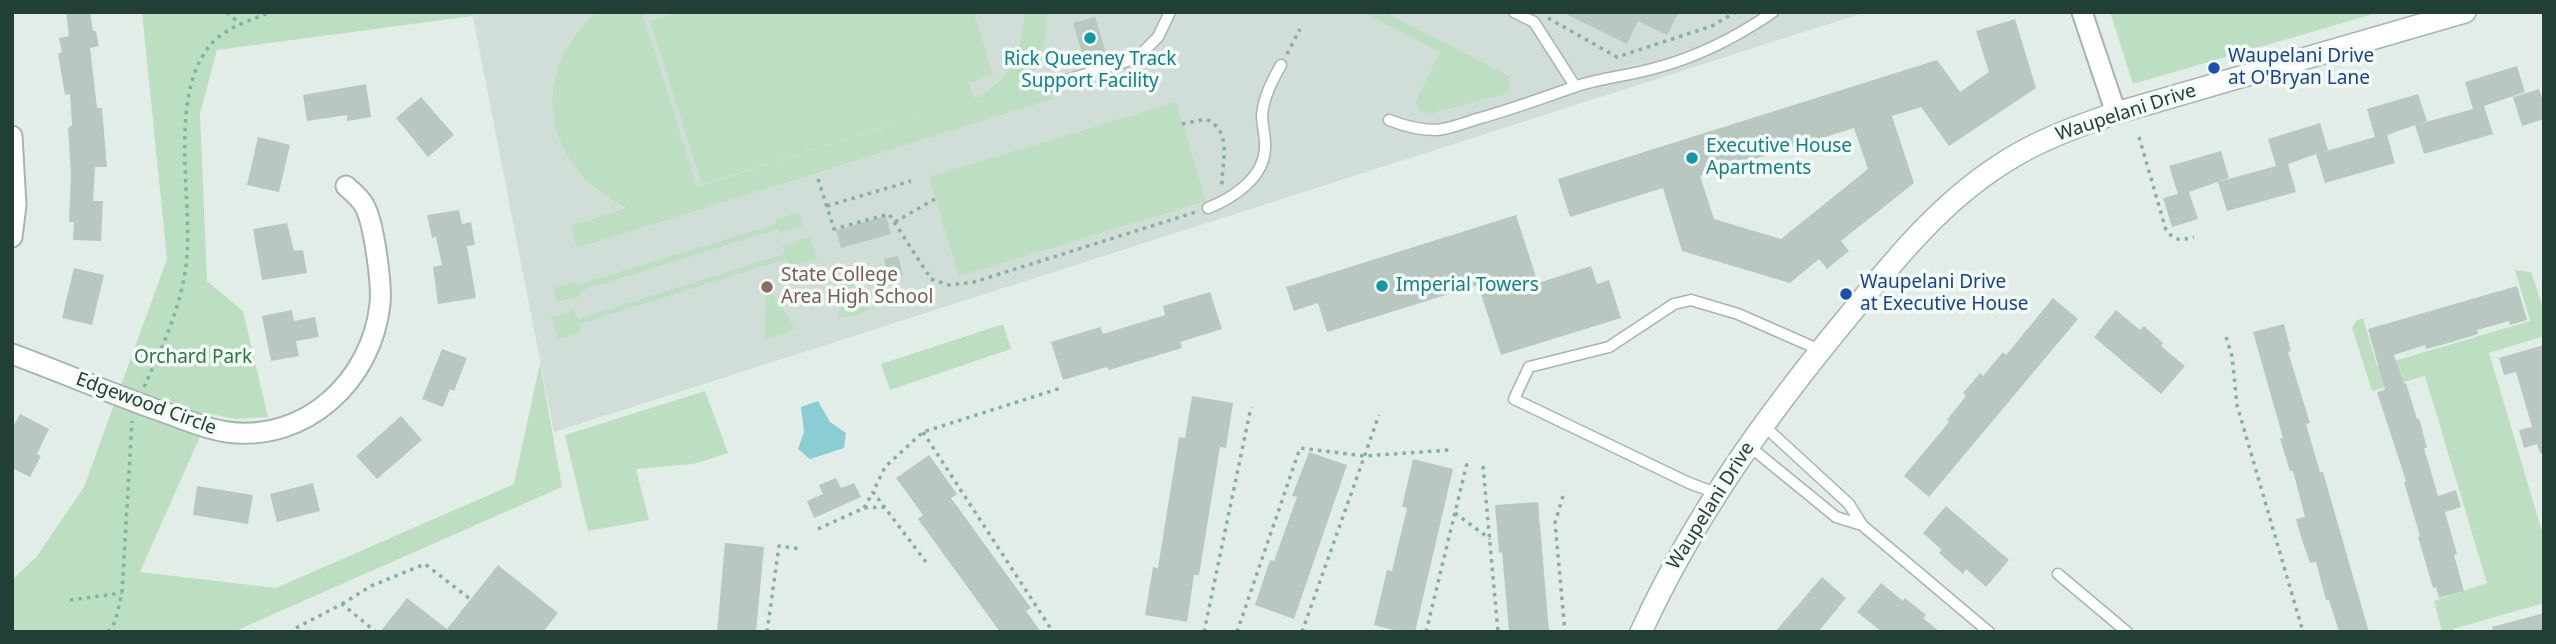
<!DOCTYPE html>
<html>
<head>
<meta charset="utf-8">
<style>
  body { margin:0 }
  #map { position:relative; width:2556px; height:644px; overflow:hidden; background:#e3ede8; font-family:"Noto Sans",sans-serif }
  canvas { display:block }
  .frame { position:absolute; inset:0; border:14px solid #223f35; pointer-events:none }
</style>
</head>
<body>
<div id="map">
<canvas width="2556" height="644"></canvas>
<div class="frame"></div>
</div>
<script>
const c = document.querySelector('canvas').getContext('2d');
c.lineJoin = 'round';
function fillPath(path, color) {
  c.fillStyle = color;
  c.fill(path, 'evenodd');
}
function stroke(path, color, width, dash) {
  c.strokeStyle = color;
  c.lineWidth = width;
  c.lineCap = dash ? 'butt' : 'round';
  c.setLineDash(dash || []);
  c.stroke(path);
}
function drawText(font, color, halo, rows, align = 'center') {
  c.font = font + ' "Noto Sans",sans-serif';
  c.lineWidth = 7;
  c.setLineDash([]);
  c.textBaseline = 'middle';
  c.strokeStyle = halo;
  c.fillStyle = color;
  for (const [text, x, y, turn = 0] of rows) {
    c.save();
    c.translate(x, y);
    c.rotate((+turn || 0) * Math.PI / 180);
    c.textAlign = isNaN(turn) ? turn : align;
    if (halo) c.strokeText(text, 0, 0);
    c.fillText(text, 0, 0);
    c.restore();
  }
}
fillPath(new Path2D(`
  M472,12H1866L554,432Z`), '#d1ddd7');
fillPath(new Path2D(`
  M142,12H472L473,16L217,50L200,114L207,281L243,311L268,417L236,419L210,414L140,572L276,588L514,484L540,363L562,487L233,632H12V580L37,556L84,487L167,259Z
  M597,12H651L643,15L697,187L972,100L702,184L650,21L679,12H974L993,75L969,83L975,99C1008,83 1025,48 1024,12H1048L1044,48L1028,83L1045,78L1052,99L577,248L571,226L627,208C544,168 525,75 597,12Z
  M1363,12H1384L1505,74L1510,77L1509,90L1504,94L1433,113L1420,111L1416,101L1440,52Z
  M2110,12H2380L2133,84Z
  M1176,102L1206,201L959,276L929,177Z
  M799,213L802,227L780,233L778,229L579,291L580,296L557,302L553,288L576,282L577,285L776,224V219Z
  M810,237L817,259L789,267L786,259L579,324L581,332L558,339L551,317L574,310L578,319L785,254L783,245Z
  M2515,270L2531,272L2544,310V336L2489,353L2544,538V603L2453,629V632H2442L2434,601L2487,583L2425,376L2372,391L2352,328L2356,321L2363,318L2377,366L2530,321Z
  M845,271L870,309L855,316L839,318L841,272Z
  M771,291L795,329L780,336L764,338L766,292Z
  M1003,324L1011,349L890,390L881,364Z
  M705,391L728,453L693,464L636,469L649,520L588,531L565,435Z`), '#bcdfc2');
fillPath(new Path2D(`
  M818,401L830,422L846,433L844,448L810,459L798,449L804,432L801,407Z`), '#8aced4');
fillPath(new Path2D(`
  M66,12H90L93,31H96L99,46L90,48L97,108H102L107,167H95L93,201H103L101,241L73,240L74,222H69L71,176L68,128L72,125L70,94L65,95L58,54L62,52L59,38L69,36Z
  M1562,12H1679L1667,35L1638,21L1627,44Z
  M1095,17L1106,53L1084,60L1073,23Z
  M2015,19L2036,88L1949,146L1921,107L1892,116L1914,183L1841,241L1849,251L1827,269L1819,259L1790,283L1682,251L1663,188L1570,217L1558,179L1937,60L1960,92L1989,72L1976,31ZM1854,128L1868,169L1781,239L1714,219L1700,176Z
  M2517,66L2525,92L2484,106L2493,134L2424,154L2415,125L2473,109L2465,82Z
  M366,84L371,117L347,121V115L307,121L303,95Z
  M2539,89L2544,104V119L2522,126L2513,97Z
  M2418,94L2427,121L2387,135L2395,163L2325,183L2316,154L2375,137L2367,109Z
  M421,97L454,135L428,157L396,118Z
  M2320,123L2328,150L2288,164L2296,192L2227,211L2218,182L2276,166L2268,139Z
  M258,137L290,145L279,192L247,185Z
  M2221,151L2229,178L2189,192L2198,219L2172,227L2163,198L2178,194L2169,166Z
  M459,210L462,224L471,222L475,245L467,246L476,298L438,304L433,267L442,265L436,237L432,238L427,215Z
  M1516,215L1538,283L1591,266L1597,284L1609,280L1621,318L1501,355L1478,285L1327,332L1318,303L1294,311L1286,287Z
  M886,216L891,234L841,248L836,230Z
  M287,223L294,251L303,250L307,273L262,280L253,229Z
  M898,256L903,275L889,278L884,259Z
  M74,268L104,275L92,325L62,318Z
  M2517,286L2527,320L2510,325L2509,321L2477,330L2478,334L2445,344L2426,349L2425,345L2394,355L2404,384L2406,383L2417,419L2419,418L2427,448H2424L2438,496L2456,490L2461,507L2445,512L2457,554L2454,555L2464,591L2439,598L2436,587L2433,588L2418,537L2420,536L2404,482L2406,481L2377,392L2385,390L2368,329Z
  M1210,292L1222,329L1180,342L1182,348L1109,370L1107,367L1063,380L1051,342L1100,327L1103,334L1165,315L1163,306Z
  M2053,298L2078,319L1929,497L1904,476L1949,422L1947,420L1966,396L1963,393L1980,373L1983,376L2003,352L2006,355Z
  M292,310L294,321L315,317L319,337L296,341L299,356L271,361L262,316Z
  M2116,310L2140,330L2144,326L2163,343L2161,346L2185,366L2161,394L2094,337Z
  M2284,324L2291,351L2288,352L2310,423L2306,424L2320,472H2323L2369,632H2339L2329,600H2326L2316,562L2310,563L2302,540L2296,519L2305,517L2293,471H2290L2280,439L2283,438L2253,332Z
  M2544,345V452L2540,453L2537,444L2524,448L2519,430L2532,427L2516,372L2504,375L2499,358Z
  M442,349L467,358L454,391L450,389L443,407L422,399Z
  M1192,396L1233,403L1226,448L1220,447L1199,575H1194L1187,622L1145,615L1153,567L1158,568L1179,437L1185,438Z
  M20,414L49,429L37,454L41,456L30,477L12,468V429Z
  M401,416L422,440L377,479L356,456Z
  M1309,452L1347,465L1294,619L1255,605L1270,560L1274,561L1297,497L1292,496Z
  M929,455L957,494L951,498L1031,608L1026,611L1041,632H1000L918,519L923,515L896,478Z
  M1413,459L1453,469L1415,632H1401L1374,625L1387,570L1392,571L1407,508L1402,507Z
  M836,478L841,488L854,483L861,497L814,518L807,501L823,494L819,485Z
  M313,483L320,511L277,522L270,494Z
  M197,486L253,495L248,524L193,515Z
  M1538,502L1549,632H1509L1502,552L1499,553L1495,505Z
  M1946,506L2009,560L1986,587L1966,569L1963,574L1939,553L1942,550L1923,533Z
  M725,543L764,547L756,632H717Z
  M498,565L558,613L543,632H380L407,598L447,629Z
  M1822,577L1846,598L1818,632H1775Z
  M1881,583L1903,601L1905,598L1926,615L1923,618L1940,632H1882L1857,612Z
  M2544,613V632H2493L2492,627Z`), '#b8c8c1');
const service = new Path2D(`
  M1514,12L1534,22L1575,86
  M1048,86L1137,58L1158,37L1170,12
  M1389,120C1404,126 1419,130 1436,130C1450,129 1464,123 1477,119C1510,110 1542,98 1574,87C1600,78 1627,76 1652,69C1695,58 1737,37 1773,12
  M1208,208C1233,198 1264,178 1265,148C1266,137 1262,126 1262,115C1264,96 1272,81 1281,65
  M1763,425L1849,504L1862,525L1989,632
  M1749,446L1836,517L1862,525
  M1716,493L1689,483L1514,399L1529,367L1609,347L1674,304L1691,300L1738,314L1820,350
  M2058,574L2127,632`);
const minor = new Path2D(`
  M2082,12L2116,113
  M12,136L16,205L12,237
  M12,354C64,373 114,395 166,413C186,420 206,429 227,432C306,443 372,380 380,304C382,284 374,222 364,205C360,198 353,192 346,186`);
const tertiary = new Path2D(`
  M1641,632C1694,516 1766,416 1847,318C1893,262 1938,205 2000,165C2036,141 2075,127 2116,113L2465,12`);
stroke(service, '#a5b5af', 13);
stroke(minor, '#a5b5af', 23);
stroke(tertiary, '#a5b5af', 24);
stroke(new Path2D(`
  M227,12L240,24
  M1548,18L1617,57L1712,26L1736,12
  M1287,54L1300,29
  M1182,124L1206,119C1234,132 1221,163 1222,187
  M2139,137L2166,230C2175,241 2180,241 2194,237
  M818,179L834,229L889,214L931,279L949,285L974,282L1196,212
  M827,206L911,181
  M895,222L935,199
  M2226,337L2232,356L2237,405L2303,632
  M144,387C163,346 184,301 187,255C192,194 167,89 214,41C230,26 251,20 271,12
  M923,432L1053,632
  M1483,466L1498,632
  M1563,496L1555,523L1565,632
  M864,508L873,492
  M1455,513L1490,539
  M818,529L864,508L885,507
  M926,562L873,492L885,467L923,432L1061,388
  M70,600L122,593
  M342,604L371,586L425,564L470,599
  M296,628L342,604L376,632
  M108,632L115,622L122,593L132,421
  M767,632L779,546L802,549
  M1204,632L1251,407
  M1237,632L1300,448L1364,456L1450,450
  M1302,632L1379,415
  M1426,632L1468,459`), '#83b29f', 3.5, [3.5, 5]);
stroke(service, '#fff', 10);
stroke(minor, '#fff', 19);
stroke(tertiary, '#fff', 21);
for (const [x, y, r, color] of [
  [1090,38,7,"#0f9aa8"],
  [2214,68,7,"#1a4fb4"],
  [1692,158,7,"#0f9aa8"],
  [1382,286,7,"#0f9aa8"],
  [767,287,7,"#8d6e63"],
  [1846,294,7,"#1a4fb4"]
]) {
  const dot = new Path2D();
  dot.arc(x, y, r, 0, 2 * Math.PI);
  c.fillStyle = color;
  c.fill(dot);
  stroke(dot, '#f4faf6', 2.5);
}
drawText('19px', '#164399', '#f4faf6', [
  ["Waupelani Drive",2228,57],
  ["at O'Bryan Lane",2228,79],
  ["Waupelani Drive",1860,283],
  ["at Executive House",1860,305]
], 'left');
drawText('19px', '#0d838f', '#f4faf6', [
  ["Rick Queeney Track",1090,60,"center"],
  ["Support Facility",1090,82,"center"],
  ["Executive House",1706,147],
  ["Apartments",1706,169],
  ["Imperial Towers",1396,286]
], 'left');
drawText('19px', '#223f35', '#f4faf6', [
  ["Waupelani Drive",2126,113,-18],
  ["Edgewood Circle",146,404,20],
  ["Waupelani Drive",1711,506,-58]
]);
drawText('19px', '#785e54', '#f4faf6', [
  ["State College",781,276],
  ["Area High School",781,298]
], 'left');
drawText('19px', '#2b7843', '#f4faf6', [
  ["Orchard Park",193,358]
]);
</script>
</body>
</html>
